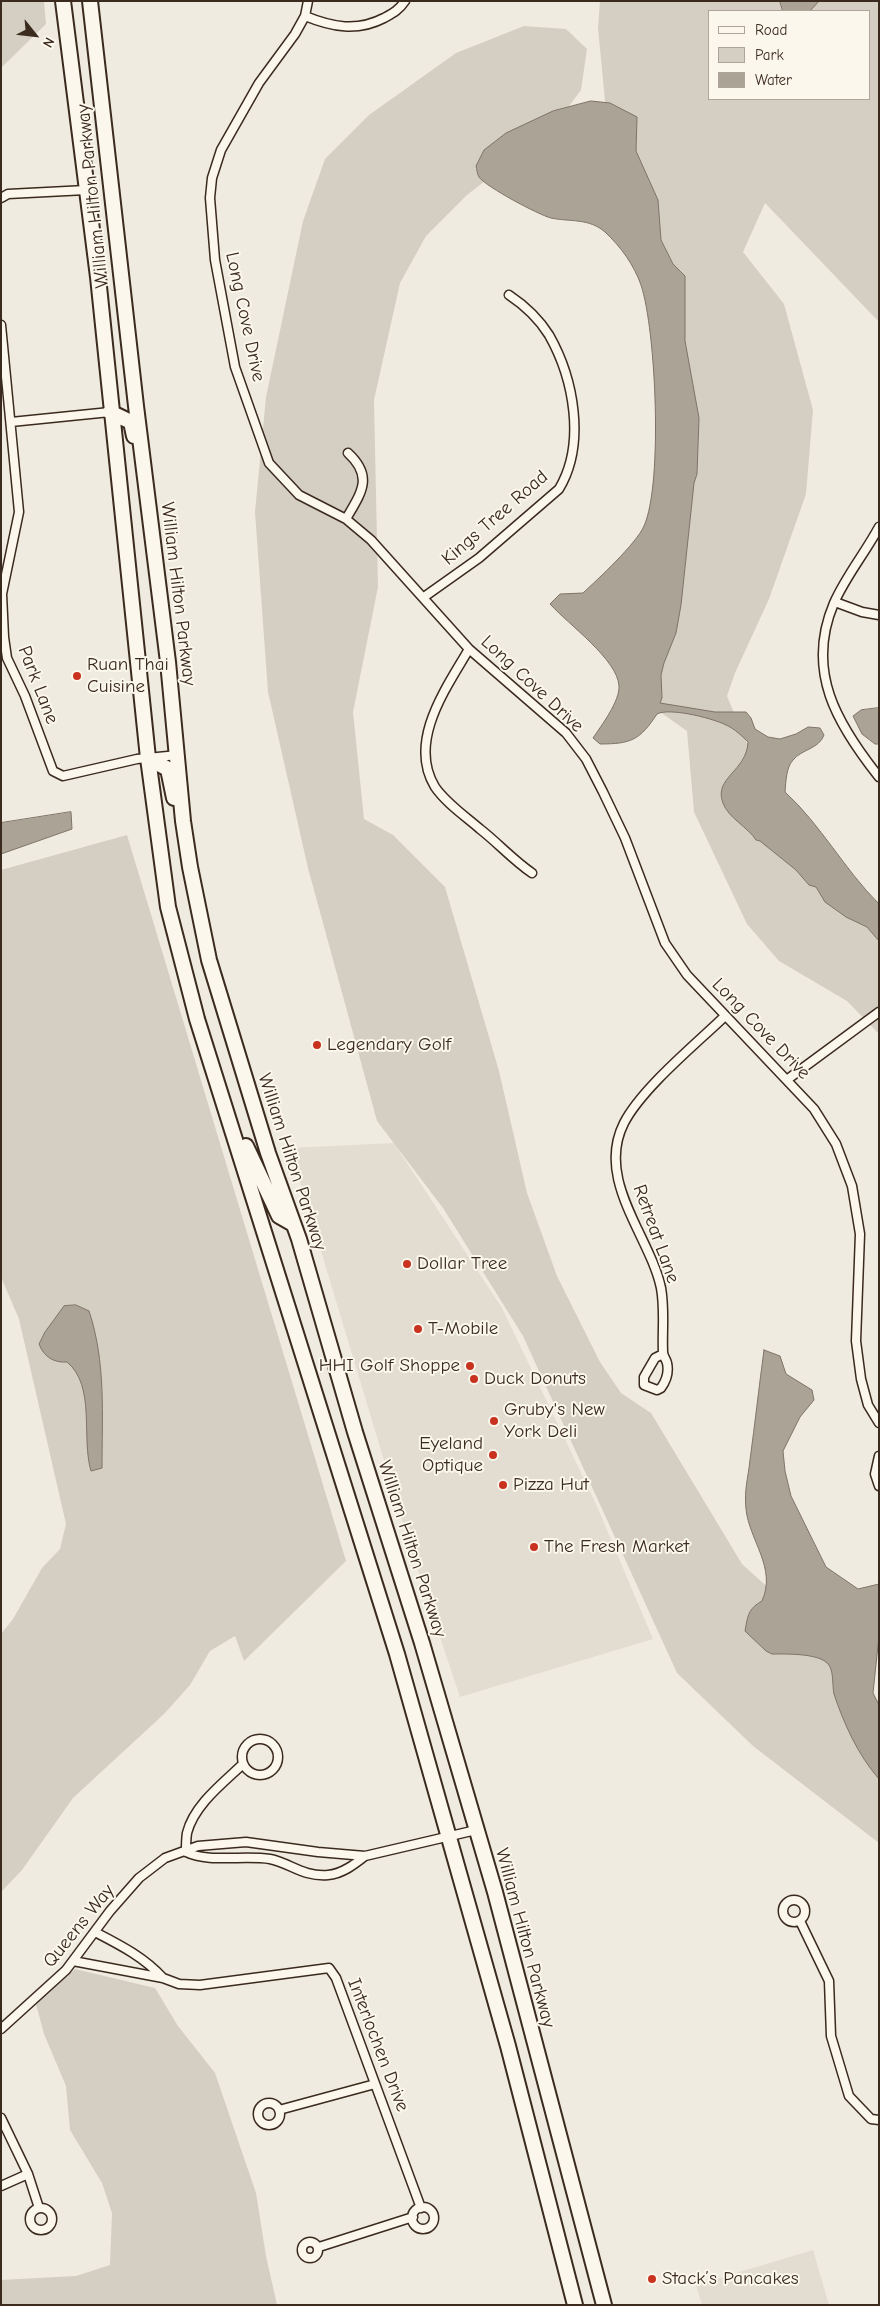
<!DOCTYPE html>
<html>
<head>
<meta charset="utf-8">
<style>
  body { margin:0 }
  #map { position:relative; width:880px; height:2306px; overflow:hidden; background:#f0ebe0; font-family:"Comic Neue",sans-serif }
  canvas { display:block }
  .frame { position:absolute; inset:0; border:2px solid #3b2a1e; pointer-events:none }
  .legend { position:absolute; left:708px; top:10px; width:162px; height:90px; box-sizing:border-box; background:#fbf7ec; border:1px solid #aea59a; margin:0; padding:6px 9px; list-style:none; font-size:15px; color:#3b2a1e }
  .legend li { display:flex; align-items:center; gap:10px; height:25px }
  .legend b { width:25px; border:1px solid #aea59a }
  .north { position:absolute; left:10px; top:10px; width:50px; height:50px; -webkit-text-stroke:4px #fbf7ec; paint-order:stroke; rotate:119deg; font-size:14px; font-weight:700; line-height:20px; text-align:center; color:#3b2a1e }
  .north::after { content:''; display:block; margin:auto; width:18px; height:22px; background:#3b2a1e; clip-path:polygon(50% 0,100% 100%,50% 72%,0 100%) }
</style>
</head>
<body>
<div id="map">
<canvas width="880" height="2306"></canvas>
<div class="frame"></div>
<ul class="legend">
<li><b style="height:6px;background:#fbf7ec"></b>Road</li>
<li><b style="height:14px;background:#d5cec3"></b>Park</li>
<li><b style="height:14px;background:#aca397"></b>Water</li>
</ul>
<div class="north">N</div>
</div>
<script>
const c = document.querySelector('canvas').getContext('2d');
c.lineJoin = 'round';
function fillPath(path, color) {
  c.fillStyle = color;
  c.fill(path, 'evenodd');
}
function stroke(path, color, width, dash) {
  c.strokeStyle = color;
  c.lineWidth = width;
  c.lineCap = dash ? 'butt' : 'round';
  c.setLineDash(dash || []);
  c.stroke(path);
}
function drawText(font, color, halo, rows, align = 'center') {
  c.font = font + ' "Comic Neue",sans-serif';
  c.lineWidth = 4;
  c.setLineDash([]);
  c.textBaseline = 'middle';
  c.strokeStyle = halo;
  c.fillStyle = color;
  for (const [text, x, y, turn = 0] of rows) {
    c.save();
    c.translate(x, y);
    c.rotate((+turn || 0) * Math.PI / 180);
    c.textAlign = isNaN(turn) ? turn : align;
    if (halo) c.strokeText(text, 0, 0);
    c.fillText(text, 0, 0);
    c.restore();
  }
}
fillPath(new Path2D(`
  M394,1143L502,1308L596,1504L653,1639L460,1697L411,1550L290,1148Z
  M813,2250L829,2305H702L696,2285Z`), '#e2dcd1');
fillPath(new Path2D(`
  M1,1H44L46,24L1,68Z
  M600,1H879V322L765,203L743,252L784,304L813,410L806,494L769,599L735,673L727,696L760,775L879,929V1034L847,1001L779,961L747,924L694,812L687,731L643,700L675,394L611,163L598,28ZM709,11H869V99H709Z
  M524,26L566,29L587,49L581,90L552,129L467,195L426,236L400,283L374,400L378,587L353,712L364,819L393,835L445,887L499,1071L527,1193L557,1276L600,1362L621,1393L651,1413L742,1564L794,1611L879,1734V1843L753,1746L677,1673L523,1336L443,1208L377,1121L308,868L268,692L255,512L266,397L303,221L325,159L369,115L456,53Z
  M127,835L346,1561L244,1661L235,1636L210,1651L190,1685L164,1714L73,1798L22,1870L1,1892V1634L13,1619L42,1568L60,1549L66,1524L19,1319L1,1277V870Z
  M75,1969L155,1988L178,2026L215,2073L256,2193L266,2256L277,2305H1V2280L76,2276L110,2265L112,2213L102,2183L70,2130L66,2086L44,2034L36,2004Z`), '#d5cec3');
const water = new Path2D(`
  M780,1H819L810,11H783Z
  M591,101L610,103L637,117L636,151L658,200L661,240L673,264L685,276V341L699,418L697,474L694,483L681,605L676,633L664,663L661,675L662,698L660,703L715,712H746L751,718L755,729L768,737L780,739L796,734L808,727L820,728L824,735C819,749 802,749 793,760C786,768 786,781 785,792C821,825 844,869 879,904V941L867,927L846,917L825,902L816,887L809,885L796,870L760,841L756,840C748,827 728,818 723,803C713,778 747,771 748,742C743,737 737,731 730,727C717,719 670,707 657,714C640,740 631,744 600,744L593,738C601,726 620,701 619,686C618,660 568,624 550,604L560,594L583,593C598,579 636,544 644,526C663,484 656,330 641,285C634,265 621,247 605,232C589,218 570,222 551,218C539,215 486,187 479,177C477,174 477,169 476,166L484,150L506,133L553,111Z
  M879,708V744H875L862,734L853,716L861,710Z
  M71,812L72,829L1,854V823Z
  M76,1305L89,1311C106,1362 102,1415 102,1468L91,1471C81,1437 96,1386 67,1362C54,1363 44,1357 39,1344L45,1332L64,1306Z
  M764,1350L780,1356L786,1374L812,1390L814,1400L800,1417L783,1451L785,1471L791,1496L826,1567L858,1589L879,1584V1636L873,1693L879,1705V1779C858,1755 844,1724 834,1694C832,1685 834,1670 828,1664C819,1653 786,1654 772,1654L766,1651L745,1631C748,1615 748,1609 762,1601C777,1568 749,1540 746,1509C744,1489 748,1479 750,1460C755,1423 759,1387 764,1350Z`);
fillPath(water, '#aca397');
stroke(water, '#7f7367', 1);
const street = new Path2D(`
  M308,1L305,16L295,34L259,83L221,150L212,178L210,198L215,260L235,367L269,463L299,495L346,519L371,540L469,649L566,733L586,759L603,792L625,838L665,943L687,975L814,1109L836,1144L852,1186L860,1234L856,1341L861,1379L868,1405L879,1423
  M305,16C332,27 357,32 384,18C393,13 399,10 405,1
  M1,198L8,194L86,190
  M1,325L19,512L2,594L4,637L7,658L25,696L53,771L63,776L137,759L178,755
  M11,422L110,412
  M346,519C361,493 374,477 348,453
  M879,527C865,553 846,576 834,603C805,671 837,724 879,777
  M424,597L479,558L559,489C586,444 574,379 549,335C539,319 524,305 509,295
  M835,602L862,612L879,615
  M469,649C447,687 407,741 435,787C446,803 465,816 480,829C498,843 513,860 532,873
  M788,1079L879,1012
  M663,1354L655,1358L644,1377V1385L657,1390L661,1388C666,1381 669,1372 667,1363C666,1359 663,1356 663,1352C662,1331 665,1310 661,1288C650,1236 595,1180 624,1123C642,1088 696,1044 725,1016
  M879,1456L875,1474L879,1486
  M242 1757a18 18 0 1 1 36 0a18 18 0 1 1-36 0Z
  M186,1852C209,1863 243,1855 270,1859C290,1863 303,1877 328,1875C342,1874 355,1864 365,1856
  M186,1852C186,1846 186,1839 187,1833C194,1805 223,1783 243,1764
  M783 1911a11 11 0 1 1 22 0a11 11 0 1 1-22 0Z
  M800,1921L829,1981L831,2036L849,2096L871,2119L879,2120
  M95,1932C120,1945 144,1957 163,1978
  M73,1961L163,1978L179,1984L200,1985L329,1968L336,1978L421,2208
  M1,2029L66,1970L110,1911L139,1878L165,1858L198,1846L246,1842L318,1852L365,1856L476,1830
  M258 2114a11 11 0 1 1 22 0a11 11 0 1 1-22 0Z
  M279,2110L375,2084
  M1,2118L28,2174L39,2208
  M1,2186L28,2174
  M412 2218a11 11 0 1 1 22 0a11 11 0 1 1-22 0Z
  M30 2219a11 11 0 1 1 22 0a11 11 0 1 1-22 0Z
  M302 2250a8 8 0 1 1 16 0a8 8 0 1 1-16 0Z
  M319,2247L413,2217`);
const highway = new Path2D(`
  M63,1L98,277L148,758L168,907L197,1019L397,1654L508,2046L575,2305
  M90,1L136,406L168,662L183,821L190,867L209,960L268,1153L299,1239L355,1432L422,1643L495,1892L604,2305
  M110,412L131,422L134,436
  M148,758L168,769L174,798
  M246,1146L279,1216L293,1224`);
stroke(street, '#3b2a1e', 11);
stroke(highway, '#3b2a1e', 18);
stroke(street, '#fbf7ec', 8);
stroke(highway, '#fbf7ec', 14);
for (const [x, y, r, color] of [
  [77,676,5,"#c8321e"],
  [317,1045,5,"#c8321e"],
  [407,1264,5,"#c8321e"],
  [418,1329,5,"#c8321e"],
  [470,1366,5,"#c8321e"],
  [474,1379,5,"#c8321e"],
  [494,1421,5,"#c8321e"],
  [493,1455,5,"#c8321e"],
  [503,1485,5,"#c8321e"],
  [534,1547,5,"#c8321e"],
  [652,2279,5,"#c8321e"]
]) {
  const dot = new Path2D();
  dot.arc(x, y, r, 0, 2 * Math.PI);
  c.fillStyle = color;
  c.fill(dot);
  stroke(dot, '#fbf7ec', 2);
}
drawText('19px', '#3b2a1e', '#fbf7ec', [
  ["William Hilton Parkway",93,196,-96],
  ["Long Cove Drive",245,317,78],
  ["Kings Tree Road",495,518,-41],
  ["William Hilton Parkway",178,594,83],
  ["Long Cove Drive",532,684,43],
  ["Park Lane",38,685,69],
  ["Long Cove Drive",761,1029,46],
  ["William Hilton Parkway",292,1162,72],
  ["Retreat Lane",656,1234,70],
  ["William Hilton Parkway",412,1549,72],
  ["Queens Way",79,1926,-51],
  ["William Hilton Parkway",525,1938,75],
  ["Interlochen Drive",378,2045,69]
]);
drawText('19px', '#3b2a1e', '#fbf7ec', [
  ["Ruan Thai",87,665],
  ["Cuisine",87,687],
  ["Legendary Golf",327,1045],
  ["Dollar Tree",417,1264],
  ["T-Mobile",428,1329],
  ["HHI Golf Shoppe",460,1366,"right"],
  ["Duck Donuts",484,1379],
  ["Gruby's New",504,1410],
  ["York Deli",504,1432],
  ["Eyeland",483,1444,"right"],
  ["Optique",483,1466,"right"],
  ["Pizza Hut",513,1485],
  ["The Fresh Market",544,1547],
  ["Stack’s Pancakes",662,2279]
], 'left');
</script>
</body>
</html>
